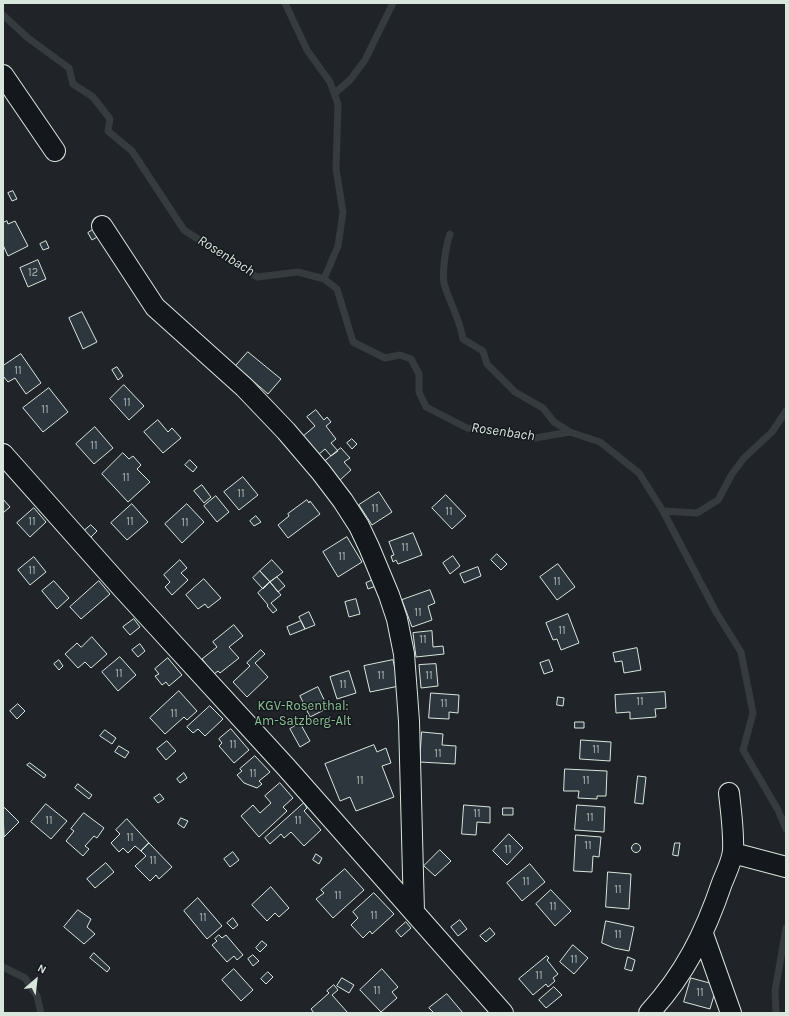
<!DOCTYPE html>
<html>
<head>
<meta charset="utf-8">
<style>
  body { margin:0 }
  #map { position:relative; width:789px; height:1016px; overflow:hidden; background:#14181c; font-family:Karla,sans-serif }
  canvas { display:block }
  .frame { position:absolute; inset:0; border:4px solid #d8e6dc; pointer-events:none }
  .north { position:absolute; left:16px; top:960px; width:40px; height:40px; -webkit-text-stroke:3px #14181c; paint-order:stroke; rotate:28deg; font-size:11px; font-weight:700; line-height:16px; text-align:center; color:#d8e6dc }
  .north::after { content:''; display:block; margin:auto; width:14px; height:18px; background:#d8e6dc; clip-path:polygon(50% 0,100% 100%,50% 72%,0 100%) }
</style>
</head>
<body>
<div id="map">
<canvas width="789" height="1016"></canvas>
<div class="frame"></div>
<div class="north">N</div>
</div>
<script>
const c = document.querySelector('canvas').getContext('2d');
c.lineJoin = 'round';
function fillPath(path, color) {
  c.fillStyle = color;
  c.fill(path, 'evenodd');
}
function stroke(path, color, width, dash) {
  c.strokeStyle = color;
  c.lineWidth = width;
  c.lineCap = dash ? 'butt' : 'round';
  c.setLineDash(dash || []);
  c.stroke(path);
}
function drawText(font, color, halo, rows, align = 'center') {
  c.font = font + ' Karla,sans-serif';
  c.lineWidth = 3;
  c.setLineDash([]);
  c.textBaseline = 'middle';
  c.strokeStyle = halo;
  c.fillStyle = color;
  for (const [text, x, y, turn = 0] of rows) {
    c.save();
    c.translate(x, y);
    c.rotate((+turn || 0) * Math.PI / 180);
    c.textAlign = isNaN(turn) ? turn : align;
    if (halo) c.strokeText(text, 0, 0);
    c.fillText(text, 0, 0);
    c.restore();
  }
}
const green = new Path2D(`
  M3,3H786V1013H3Z`);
fillPath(green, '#202428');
stroke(green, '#939e99', 1);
stroke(new Path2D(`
  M285,3L307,50L330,82L338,104L336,169L343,212L338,246L324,279
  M3,15L28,38L69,68L73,84L93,97L110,119L108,131L132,151L184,230L257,277L298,272L324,279L337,289L353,342L385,358L400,355L411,359L419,374V392L426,407L467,428L535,438L570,432L600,442L639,473L663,511L716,612L741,652L753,713L743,750L778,810L786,829
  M335,93L350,80L365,60L393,3
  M450,234C446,245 442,272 444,283C449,302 460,319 463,339L483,351L487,364L515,392L543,408L554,422L570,432
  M663,511L697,513L718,500L732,474L744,458L772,432L786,411
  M3,967L25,978L37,996L41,1013
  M776,1013L775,991L786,928`), '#363b3e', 7);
const building = new Path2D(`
  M13,191L17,199L12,201L8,193Z
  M7,221L8,224L15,221L28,246L8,256L3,245V223Z
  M94,229L99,236L92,240L88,233Z
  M46,241L49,248L43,250L40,244Z
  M38,260L46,279L28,287L20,268Z
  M82,312L97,342L83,349L69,318Z
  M248,352L281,379L268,394L244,373L242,377L233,369Z
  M21,354L41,383L26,394L15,378L8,382L3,376V366Z
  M117,367L123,376L118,380L112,370Z
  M124,385L144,406L129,420L110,399Z
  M49,388L68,412L43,432L23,408Z
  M316,410L324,420L327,417L331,422L326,426L336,439L331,443L338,451L331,456L325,449L318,455L302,437L315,426L307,417Z
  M158,420L168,432L172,428L181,438L163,453L144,432Z
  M95,427L113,448L94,464L76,444Z
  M352,439L357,444L352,449L347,443Z
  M341,448L350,458L344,462L351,470L340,480L324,462Z
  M123,453L129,459L133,456L141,465L137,469L150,482L128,502L102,474Z
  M190,460L197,467L193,472L185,465Z
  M243,477L258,495L239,510L224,492Z
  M202,485L211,497L204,503L194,491Z
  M379,492L392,512L372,525L359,505Z
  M446,495L466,516L452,529L432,508Z
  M216,496L229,512L217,522L204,506Z
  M3,499L10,507L3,513Z
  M307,500L309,503L310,501L320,514L288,538L278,525L289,516L288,514Z
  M132,504L148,522L127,540L111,523Z
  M187,504L204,522L182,543L165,524Z
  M34,508L46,522L30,537L17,523Z
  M256,516L261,522L254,526L250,521Z
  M91,525L97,531L90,538L84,531Z
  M413,533L422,555L398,564L396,560L393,562L391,556L394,555L389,542Z
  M347,537L362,562L338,577L323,552Z
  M497,554L507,564L501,570L491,560Z
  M453,556L460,566L450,574L443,563Z
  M34,557L46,572L30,585L18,570Z
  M180,560L187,568L181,573L188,580L172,595L165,587L170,582L164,575Z
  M272,560L283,572L270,582L260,571Z
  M558,564L575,587L557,600L540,577Z
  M478,567L481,576L464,583L460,574Z
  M260,571L270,582L263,589L253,578Z
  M277,577L285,586L278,592L270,582Z
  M204,579L221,598L208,608L205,604L198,609L186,595Z
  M373,580L376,586L368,589L366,583Z
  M54,581L69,598L57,609L42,591Z
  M99,581L110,594L81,619L70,607Z
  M270,582L281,595L271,603L277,610L273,613L267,606L268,605L258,593Z
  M430,590L435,603L428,606L432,620L412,627L402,600Z
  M356,599L360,614L349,617L345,602Z
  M309,612L315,625L305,629L299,617Z
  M568,614L579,643L561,650L557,639L553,640L546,623Z
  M134,619L140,627L130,635L123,627Z
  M301,621L305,629L290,635L287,627Z
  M234,625L243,636L229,647L239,658L220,673L218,671L214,674L202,659L217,647L213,642Z
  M432,631L433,647L443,646L444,654L416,657L413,633Z
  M92,637L107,654L91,668L85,662L78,668L65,654L77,643L81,647Z
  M140,644L145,651L138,657L132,650Z
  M637,648L641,670L624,673L622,661L615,662L613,653Z
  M261,650L265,654L255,663L268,677L247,697L233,682L250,666L247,663Z
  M120,657L136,675L118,691L102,672Z
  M168,658L182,675L169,686L166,682L162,685L155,676L159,674L155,669Z
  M59,660L63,666L59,670L54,664Z
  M393,660L399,686L370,692L364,666Z
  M549,660L553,671L544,674L540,663Z
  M436,664L438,686L421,688L419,665Z
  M349,671L356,693L337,699L330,677Z
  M318,687L328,708L310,717L300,696Z
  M179,691L197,711L187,720L184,717L165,734L150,718Z
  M665,692L666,708L655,709L656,717L630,719V712L616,713L615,695Z
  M431,693L459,695L458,713L449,712V719L429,718Z
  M558,697L564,698L563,706L557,705Z
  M18,704L25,711L17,719L10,711Z
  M210,706L223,719L205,736L198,729L193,733L187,727Z
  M575,722H584V728H575Z
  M300,723L310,741L300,747L290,729Z
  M231,729L249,750L234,763L219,746L222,743L219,739Z
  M105,730L116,738L112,744L100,736Z
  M422,732L443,734L442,745L456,746L455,764L420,762Z
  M581,740L611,742L610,761L580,759Z
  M167,741L176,751L166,760L157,749Z
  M374,745L377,752L386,748L391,763L382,766L394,797L356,811L350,797L340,801L325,764Z
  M119,746L129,752L125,758L115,752Z
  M255,756L270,772L259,781L262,784L257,788L244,783L237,775L242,771L240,769Z
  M30,763L46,775L44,778L27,765Z
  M565,769L607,771L606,796H597V799L578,798L579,791H564Z
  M184,773L187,778L180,783L177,779Z
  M638,776L646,777L643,804L635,803Z
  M280,783L293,798L283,807L287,811L259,837L241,816L253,805L260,813L271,803L265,796Z
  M78,784L92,795L89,799L75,788Z
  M160,794L164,799L158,803L154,798Z
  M304,803L307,808L304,811L321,830L304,846L291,832L284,838L281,834L270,844L265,838Z
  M46,804L67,821L51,839L31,822Z
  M464,805L490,807V823L477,822L476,835L462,834Z
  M577,805L605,807L604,832L575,830Z
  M5,808L19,822L4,837L3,809Z
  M503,808H513V815H503Z
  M84,813L104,828L97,838L94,836L85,846L89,849L83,856L66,841L74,831L71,829Z
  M181,818L188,821L184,828L178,824Z
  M127,819L149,843L141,851L135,846L128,853L123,848L119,852L111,843L120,834L116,830Z
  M509,834L523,848L507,865L493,851Z
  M576,835L601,837L599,857L593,856L592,872L574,871Z
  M149,843L172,867L159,879L156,875L150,881L135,866L146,856L141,851Z
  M675,843H680L678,856L673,855Z
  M631.5 848a4.5 4.5 0 1 1 9 0a4.5 4.5 0 1 1-9 0Z
  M440,850L451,861L435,876L424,866Z
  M233,852L239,860L230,867L224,859Z
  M316,854L322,858L319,864L313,860Z
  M106,863L114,872L95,888L87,879Z
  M530,864L545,882L522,901L507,883Z
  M345,869L364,890L333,918L316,899L324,893L321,890Z
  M608,872L631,874L629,909L606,907Z
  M271,887L289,908L279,917L275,913L267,921L252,905Z
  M551,890L571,911L555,926L536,904Z
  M374,893L394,914L372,934L370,931L363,938L351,925L358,918L353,912Z
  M198,898L222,926L207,939L184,911Z
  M78,910L91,919L87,927L95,934L84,944L64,927Z
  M233,918L238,925L233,929L227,923Z
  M460,920L467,929L458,936L451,927Z
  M606,921L634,927L629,951L614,948L602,943Z
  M406,922L411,928L401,937L396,931Z
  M490,928L495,934L486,942L480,936Z
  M219,935L222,938L226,935L243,955L237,960L234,956L227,962L212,945L217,941L215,939Z
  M262,941L267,945L260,952L256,948Z
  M573,945L588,958L574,974L560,962Z
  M94,953L110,968L107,972L90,958Z
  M253,955L259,961L253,966L248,959Z
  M547,956L549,958L547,960L558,974L553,978L555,981L548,987L546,984L533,995L519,979Z
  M628,957L635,960L632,971L625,969Z
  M234,969L253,990L241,1001L222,980Z
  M382,969L398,987L392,992L397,998L381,1012L360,990Z
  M268,972L273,977L266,984L261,979Z
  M342,978L354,985L349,993L337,986Z
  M691,978L717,985L710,1009L684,1002Z
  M334,985L338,990L332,995L348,1013H314L311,1009L329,993L327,991Z
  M554,987L562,995L546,1008L539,1000Z
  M447,994L463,1013H434L429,1008Z`);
fillPath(building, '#2c363c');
stroke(building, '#d8e6dc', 1);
const street = new Path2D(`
  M3,75L55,151
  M102,226L155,307L244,387L286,431L321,472L343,501L359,526L369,547L389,595L397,619L404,654L409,721L414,912
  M3,454L123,589L286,767L503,1013
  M733,853L786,867
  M703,934L731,1013
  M649,1013C685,974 705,933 722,883C726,873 732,861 733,851C734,832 731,812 729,793`);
stroke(street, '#d8e6dc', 22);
stroke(street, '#14181c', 20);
drawText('11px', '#adbab4', null, [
  ["12",33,273],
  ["11",18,371],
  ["11",127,403],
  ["11",45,410],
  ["11",94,446],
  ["11",126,478],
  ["11",241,494],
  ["11",375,509],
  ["11",449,512],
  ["11",32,522],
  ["11",130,522],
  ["11",185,523],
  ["11",405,548],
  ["11",342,557],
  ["11",32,571],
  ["11",557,582],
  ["11",418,613],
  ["11",562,631],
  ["11",423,640],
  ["11",119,674],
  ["11",381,676],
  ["11",429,676],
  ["11",343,685],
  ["11",640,702],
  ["11",444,704],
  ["11",174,714],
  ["11",233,745],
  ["11",596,750],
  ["11",438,754],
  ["11",253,774],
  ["11",360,781],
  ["11",586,781],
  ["11",477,814],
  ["11",590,818],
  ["11",49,821],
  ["11",298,821],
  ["11",130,838],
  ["11",588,846],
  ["11",508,850],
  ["11",153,861],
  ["11",526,882],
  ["11",618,890],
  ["11",338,896],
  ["11",553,907],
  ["11",374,916],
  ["11",203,918],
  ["11",618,935],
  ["11",574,960],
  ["11",539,976],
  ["11",377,991],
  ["11",700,993]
]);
drawText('13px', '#8ac095', '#14181c', [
  ["KGV-Rosenthal:",303,706],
  ["Am-Satzberg-Alt",303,721]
]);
drawText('italic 14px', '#d8e6dc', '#14181c', [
  ["Rosenbach",226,256,32],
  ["Rosenbach",503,432,8]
]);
</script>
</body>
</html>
